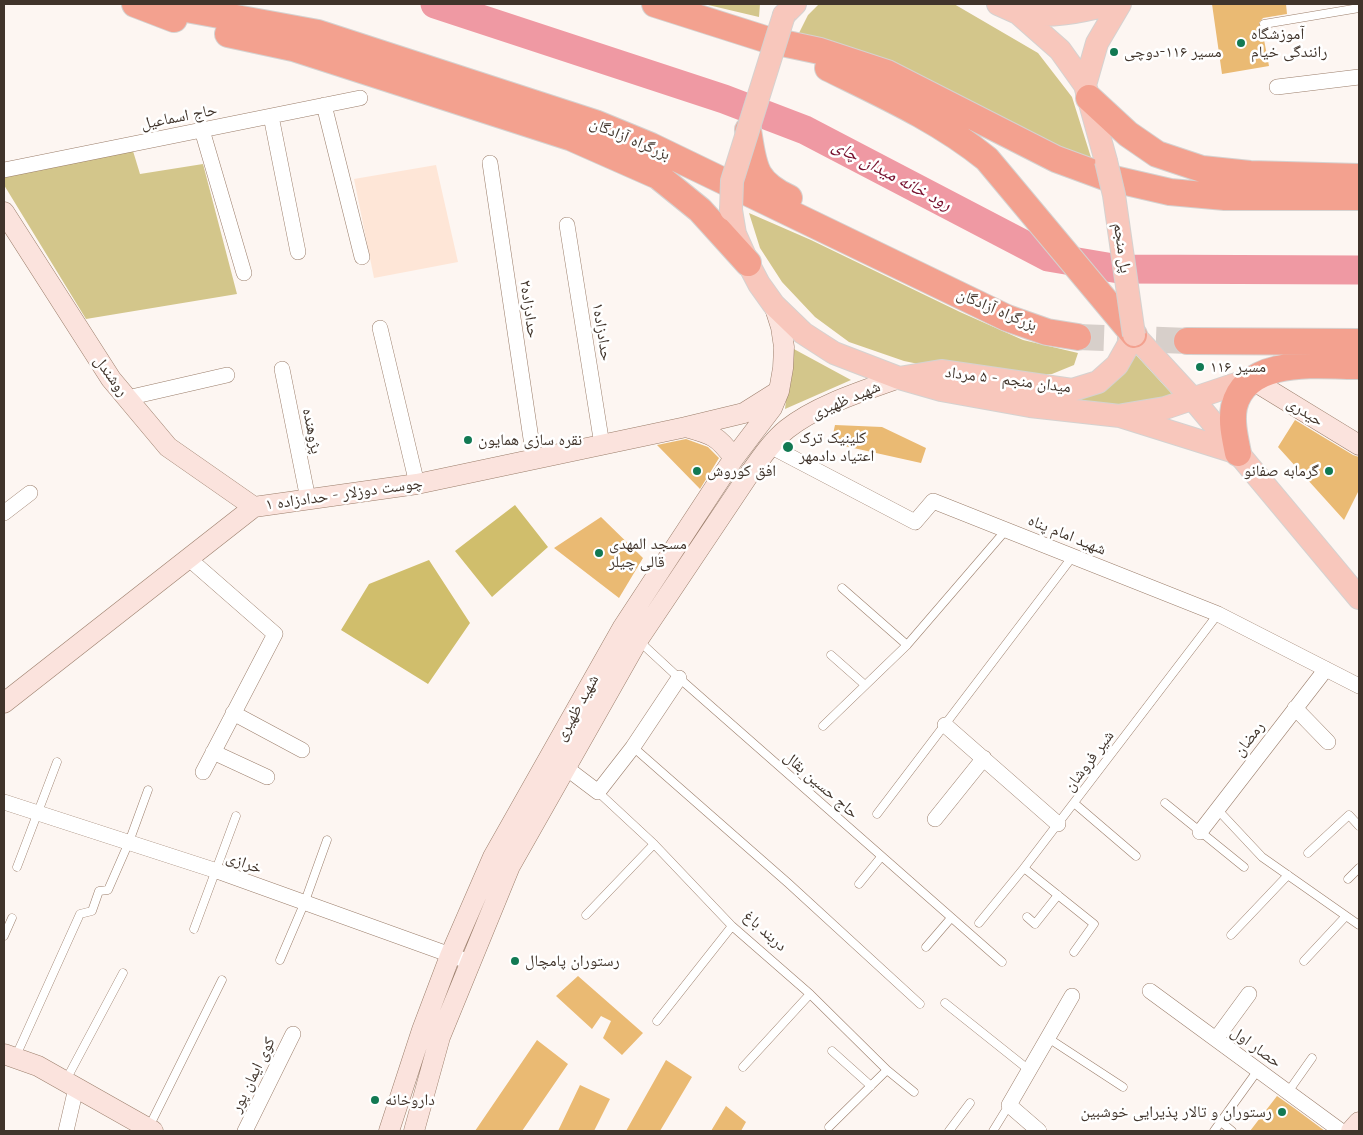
<!DOCTYPE html>
<html>
<head>
<meta charset="utf-8">
<style>
  body { margin:0 }
  #map { position:relative; width:1363px; height:1135px; overflow:hidden; background:#fdf6f2; font-family:Quicksand,sans-serif }
  canvas { display:block }
  .frame { position:absolute; inset:0; border:5px solid #40342b; pointer-events:none }
</style>
</head>
<body>
<div id="map">
<canvas width="1363" height="1135"></canvas>
<div class="frame"></div>
</div>
<script>
const c = document.querySelector('canvas').getContext('2d');
c.lineJoin = 'round';
function fillPath(path, color) {
  c.fillStyle = color;
  c.fill(path, 'evenodd');
}
function stroke(path, color, width, dash) {
  c.strokeStyle = color;
  c.lineWidth = width;
  c.lineCap = dash ? 'butt' : 'round';
  c.setLineDash(dash || []);
  c.stroke(path);
}
function drawText(font, color, halo, rows, align = 'center') {
  c.font = font + ' Quicksand,"Noto Naskh Arabic",sans-serif';
  c.lineWidth = 5;
  c.setLineDash([]);
  c.textBaseline = 'middle';
  c.strokeStyle = halo;
  c.fillStyle = color;
  for (const [text, x, y, turn = 0] of rows) {
    c.save();
    c.translate(x, y);
    c.rotate((+turn || 0) * Math.PI / 180);
    c.textAlign = isNaN(turn) ? turn : align;
    if (halo) c.strokeText(text, 0, 0);
    c.fillText(text, 0, 0);
    c.restore();
  }
}
fillPath(new Path2D(`
  M436,165L458,262L374,278L354,179Z`), '#fee6d7');
fillPath(new Path2D(`
  M704,4H760L759,17Z
  M819,4H954L1038,53L1072,97L1094,167L797,37L808,15Z
  M133,151L140,174L203,164L237,294L86,319L4,185V175Z
  M749,213L811,240L960,312L1023,340L1078,353L1074,365L1052,374L992,379L904,361L849,342L815,317L782,282L760,248Z
  M792,348L851,380L785,409Z
  M1136,355L1172,394C1134,409 1110,407 1071,398L1098,389Z`), '#d3c68b');
fillPath(new Path2D(`
  M515,505L548,547L492,597L455,551Z
  M429,560L470,623L428,684L341,630L369,584Z`), '#d0be6c');
stroke(new Path2D(`
  M435,4L724,99L805,130L1048,257L1119,269L1359,270`), '#ef99a3', 29);
fillPath(new Path2D(`
  M1212,4H1286L1287,14L1263,18L1259,23L1262,29L1269,66L1222,74Z
  M1295,420L1353,455L1359,457V490L1344,520L1278,447Z
  M835,425L882,427L926,448L921,463L831,443Z
  M686,439L708,447L719,458L700,489L657,445Z
  M601,517L643,558L619,598L554,548Z
  M578,976L643,1033L622,1055L603,1038L611,1021L601,1016L592,1029L556,996Z
  M537,1040L568,1064L522,1131H475Z
  M666,1060L692,1077L660,1131H626Z
  M580,1085L610,1099L594,1131H558Z
  M1277,1096L1294,1108L1325,1131H1250Z
  M726,1106L746,1122L741,1131H711Z`), '#eaba73');
stroke(new Path2D(`
  M1078,337L1187,341`), '#d7cfca', 26, [26, 13]);
const lane = new Path2D(`
  M1264,24L1359,8
  M842,588L907,645
  M639,641L679,678L1002,962
  M831,655L865,685
  M823,726L907,645L1006,530
  M633,747L788,883L920,1004
  M598,792L654,844L732,926L810,994L887,1070L914,1092
  M1074,803L1136,856
  M1165,803L1244,867
  M1217,809L1262,857L1359,925
  M877,814L1073,556
  M1308,853L1349,815L1359,826
  M17,867L57,762
  M1024,868L1094,924L1074,952
  M1348,879L1359,868
  M859,884L881,857
  M586,915L654,844
  M1027,917L1035,924L1058,895
  M979,923L1024,868L1218,614
  M194,929L236,816
  M1231,935L1288,875
  M4,936L12,918
  M926,947L951,918
  M280,960L304,904L327,840
  M1304,961L1346,916
  M945,1003L1029,1070
  M657,1021L732,926
  M1048,1038L1123,1087
  M832,1051L871,1086
  M15,1058L80,914L92,911L99,891L108,890L129,842L148,790
  M743,1067L810,994
  M66,1080L123,973
  M1288,1092L1312,1058
  M1221,1122L1232,1131
  M149,1127L222,980
  M829,1127L887,1070
  M949,1131L970,1103
  M993,1131L1009,1105
  M1214,1131L1258,1070`);
const street = new Path2D(`
  M1277,87L1359,77
  M324,105L362,257
  M271,116L298,252
  M202,130L244,273
  M490,163L534,459
  M4,170L360,98
  M567,225L602,445
  M380,328L417,484
  M282,369L308,499
  M127,398L227,375
  M770,446L915,522L933,501L1218,614L1359,686
  M4,513L30,493
  M188,558L275,634L203,772
  M1295,708L1328,742
  M233,713L302,750
  M945,725L1058,824
  M213,752L267,777
  M557,761L598,792L633,747L679,678
  M4,802L217,871L470,962
  M935,819L984,758
  M1200,832L1326,669
  M1150,991L1341,1131
  M1216,1039L1249,994
  M66,1131L76,1088
  M245,1131L293,1034
  M1039,1131L1009,1105L1072,996`);
const secondary = new Path2D(`
  M4,212L111,379L168,447L254,507
  M1251,379L1359,445
  M734,458C718,436 712,434 686,427L744,413L779,391
  M4,703L254,507L417,484L686,427
  M4,1054L38,1066L153,1131
  M389,1131L422,1030L450,956L493,857L623,627L734,458L772,408L779,391L783,368L784,347L781,327L774,305
  M414,1131L440,1037L510,866L638,640L750,473C761,458 772,441 787,429C817,405 863,391 899,378
  M1351,1131L1359,1122`);
const primary = new Path2D(`
  M998,4L1018,13L1060,50L1085,85L1106,161
  M1018,13C1052,18 1079,12 1111,4
  M784,15L795,4
  M1085,85L1097,43L1120,4
  M731,210L735,234L748,263L759,284L774,305L803,333L834,353L899,378L941,371L1072,390L1098,382L1117,365L1134,335L1192,398L1238,453L1120,416L1030,406L941,390L899,378
  M1123,415L1165,408L1251,379
  M1238,453L1359,598`);
const highway = new Path2D(`
  M135,4L174,19
  M159,4L318,33L595,123L651,146L1007,318L1047,332L1078,337
  M655,4L768,40L820,51L887,73L1056,159L1105,177L1170,192L1225,197H1359
  M228,34L293,48L572,138L658,176L700,210L748,263
  M828,68C883,95 939,120 987,159L1134,335
  M1089,98L1128,134L1157,154L1202,169L1250,174L1359,177
  M748,130C754,166 753,181 789,198
  M1187,341L1359,342
  M1238,453C1235,438 1231,422 1234,407C1246,356 1320,366 1359,366`);
stroke(lane, '#9b7e6b', 9);
stroke(street, '#9b7e6b', 16);
stroke(secondary, '#9b7e6b', 21);
stroke(primary, '#d5d2d0', 24);
stroke(highway, '#d5d2d0', 28);
stroke(lane, '#fff', 8);
stroke(street, '#fff', 15);
stroke(secondary, '#fbe3dd', 20);
stroke(primary, '#f8c7bc', 22);
stroke(highway, '#f3a18f', 26);
const primaryBridge = new Path2D(`
  M1106,161L1114,195L1134,335
  M731,210L732,181L784,15`);
stroke(primaryBridge, '#d5d2d0', 24, []);
stroke(primaryBridge, '#f8c7bc', 22);
for (const [x, y, r, color] of [
  [1241,43,5,"#127953"],
  [1114,52,5,"#127953"],
  [1200,367,5,"#127953"],
  [468,440,5,"#127953"],
  [788,447,6,"#127953"],
  [697,471,5,"#127953"],
  [1329,471,5,"#127953"],
  [599,553,5,"#127953"],
  [515,961,5,"#127953"],
  [375,1100,5,"#127953"],
  [1282,1112,5,"#127953"]
]) {
  const dot = new Path2D();
  dot.arc(x, y, r, 0, 2 * Math.PI);
  c.fillStyle = color;
  c.fill(dot);
  stroke(dot, '#fff', 2);
}
drawText('16px', '#40342b', '#fff', [
  ["آموزشگاه",1251,34],
  ["رانندگی خیام",1251,52],
  ["مسیر ۱۱۶-دوچی",1124,52],
  ["مسیر ۱۱۶",1210,367],
  ["کلینیک ترک",799,438],
  ["اعتیاد دادمهر",799,456],
  ["نقره سازی همایون",478,440],
  ["افق کوروش",707,471],
  ["گرمابه صفانو",1319,471,"right"],
  ["مسجد المهدی",609,544],
  ["قالی چیلر",609,562],
  ["رستوران پامچال",525,961],
  ["داروخانه",385,1100],
  ["رستوران و تالار پذیرایی خوشبین",1272,1112,"right"]
], 'left');
drawText('16px', '#40342b', '#fff', [
  ["حاج اسماعیل",179,117,-11],
  ["بزرگراه آزادگان",630,139,23],
  ["پل منجم",1122,248,82],
  ["حدادزاده۲",529,309,82],
  ["بزرگراه آزادگان",997,310,23],
  ["حدادزاده۱",602,332,81],
  ["روشندل",111,376,54],
  ["میدان منجم - ۵ مرداد",1008,380,7],
  ["شهید ظهیری",846,400,-23],
  ["حیدری",1305,412,32],
  ["پژوهنده",312,431,79],
  ["چوست دوزلار - حدادزاده ۱",344,494,-8],
  ["شهید امام پناه",1067,535,22],
  ["شهید ظهیری",577,708,-61],
  ["رمضان",1249,739,-52],
  ["شیر فروشان",1089,761,-53],
  ["حاج حسین بقال",821,785,41],
  ["خرازی",244,863,20],
  ["دربند باغ",765,931,42],
  ["حصار اول",1256,1047,36],
  ["کوی ایمان پور",253,1075,-64]
]);
drawText('italic 18px', '#760f2c', '#fff', [
  ["رود خانه میدان چای",892,175,28]
]);
</script>
</body>
</html>
